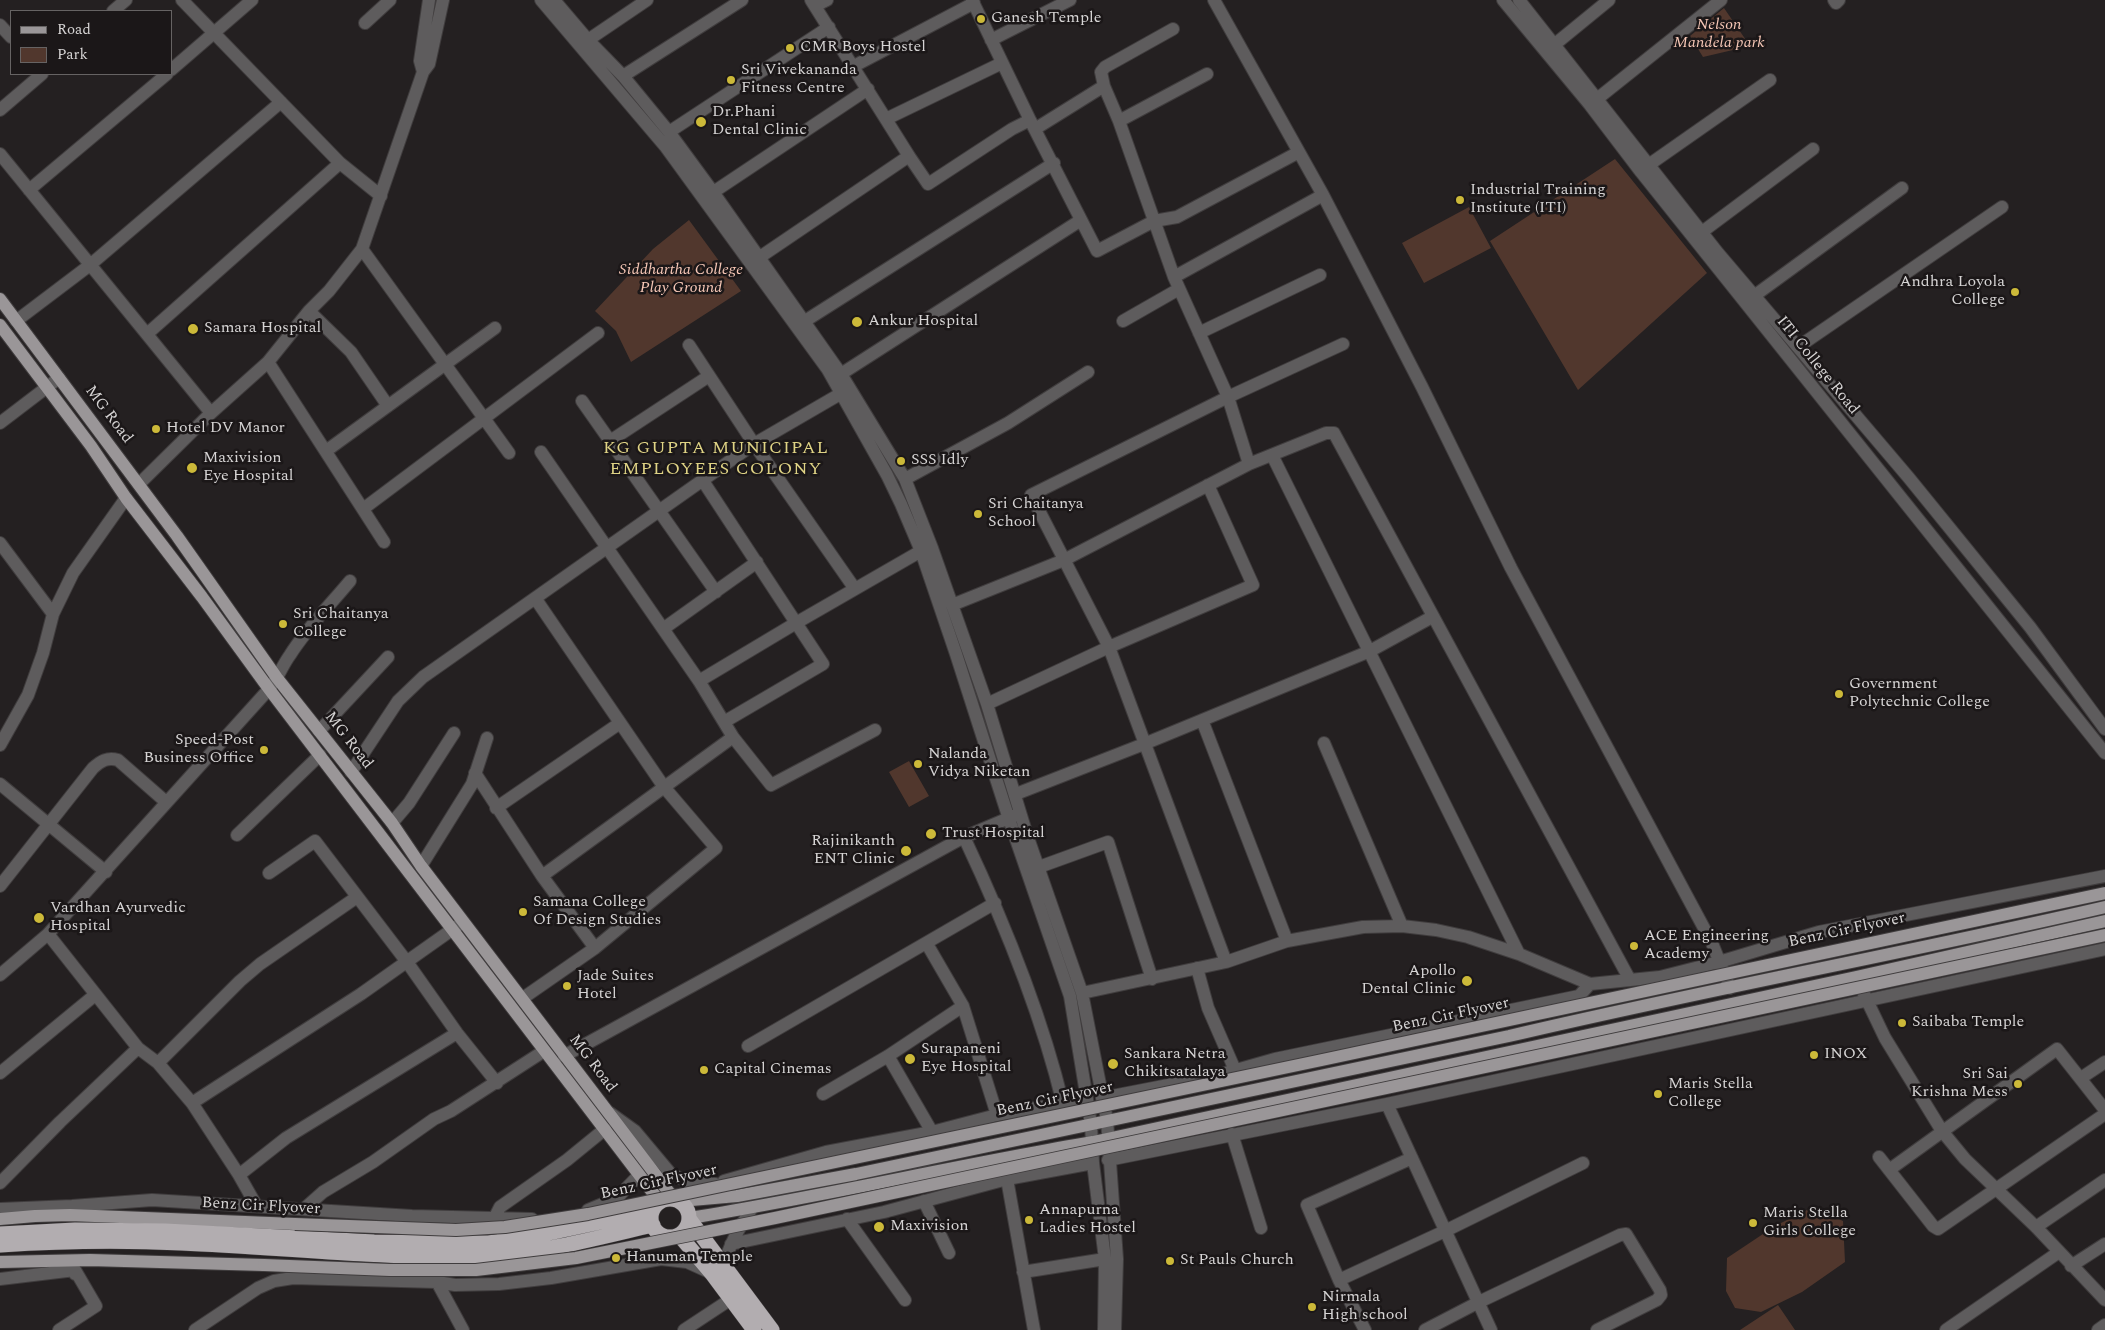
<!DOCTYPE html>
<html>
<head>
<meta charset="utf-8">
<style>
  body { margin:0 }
  #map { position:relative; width:2105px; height:1330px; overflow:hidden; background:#242021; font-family:Spectral,serif }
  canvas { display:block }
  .legend { position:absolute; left:10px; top:10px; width:162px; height:65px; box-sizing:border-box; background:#1b1718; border:1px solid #666363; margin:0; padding:6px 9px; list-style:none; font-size:15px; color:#d6d4d4 }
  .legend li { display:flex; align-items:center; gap:10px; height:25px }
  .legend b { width:25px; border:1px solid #666363 }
</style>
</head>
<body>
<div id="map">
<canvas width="2105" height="1330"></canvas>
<ul class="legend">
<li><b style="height:6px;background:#9a9698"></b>Road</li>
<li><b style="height:14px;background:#51372d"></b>Park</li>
</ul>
</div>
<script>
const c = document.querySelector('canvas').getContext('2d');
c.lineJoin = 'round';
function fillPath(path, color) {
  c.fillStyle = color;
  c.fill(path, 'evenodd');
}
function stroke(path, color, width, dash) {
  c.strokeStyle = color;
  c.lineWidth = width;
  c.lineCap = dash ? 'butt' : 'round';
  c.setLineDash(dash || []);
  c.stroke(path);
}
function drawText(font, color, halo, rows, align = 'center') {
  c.font = font + ' Spectral,serif';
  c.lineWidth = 5;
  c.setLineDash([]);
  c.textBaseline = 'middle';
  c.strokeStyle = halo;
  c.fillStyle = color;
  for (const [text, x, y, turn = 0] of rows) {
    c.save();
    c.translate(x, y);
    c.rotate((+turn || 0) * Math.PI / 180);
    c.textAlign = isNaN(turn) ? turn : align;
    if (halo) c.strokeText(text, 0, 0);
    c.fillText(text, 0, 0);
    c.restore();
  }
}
fillPath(new Path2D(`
  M1724,8L1750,46L1703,57L1690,36Z
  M1615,159L1707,273L1578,390L1490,241Z
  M1469,207L1491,248L1424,283L1402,243Z
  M689,220L741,291L631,362L616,331L595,311L653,249Z
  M909,761L929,796L909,807L889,772Z
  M1813,1207L1843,1221L1845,1262L1802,1292L1761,1312L1735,1308L1726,1291L1727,1258L1775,1226Z
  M1778,1305L1795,1330H1740Z`), '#51372d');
const minor = new Path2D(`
  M182,0L340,163L381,196
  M541,0L665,146L828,370L887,475L901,504L921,551L956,654L1009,819L1070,996L1091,1124L1093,1163L1105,1259L1104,1330
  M554,0L588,40L623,76L669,132L713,192L841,374L905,479L932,548L987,704L1027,835L1082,993L1107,1120L1117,1259L1115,1330
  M972,0L1030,120L1097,251L1154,221L1177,217L1299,152
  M1214,0L1323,195L1422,387L1511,568L1712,943L1730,988
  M1503,0L1590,105L1641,172L2105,753
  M1519,0L1718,253L1909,478L2030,627L2105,729
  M1834,0L1836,3L1839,0
  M815,6L827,0
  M113,11L126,0
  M365,23L390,0
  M0,25L11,37
  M1173,29L1105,67L1101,72L1104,86L1119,121L1174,277L1228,397L1249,464
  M588,40L647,0
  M991,40L1070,0
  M1554,45L1609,0
  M854,66L974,3
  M171,70L252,0
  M423,72L420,61L429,0
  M623,76L742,0
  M1592,103L1721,0
  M0,110L42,74
  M886,119L1002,63
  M1119,121L1207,74
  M1035,129L1104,86
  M669,132L829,27
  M0,154L211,413
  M909,156L928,184L1012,129L1030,120
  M1650,164L1770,80
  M29,190L167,74
  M706,197L868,89
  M1702,232L1813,149
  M362,249L509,453
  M760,257L909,156L811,0
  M1174,277L1323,195
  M1754,296L1902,188
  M309,311L351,352L388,406
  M16,321L90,265L281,102
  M805,321L1054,163
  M1123,321L1179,289
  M1199,333L1320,275
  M147,334L340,163
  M689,345L754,444L855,589
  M1798,347L2002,207
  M268,362L384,542
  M841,374L1081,220
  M582,401L716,592
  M0,423L59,378
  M610,441L709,376
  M326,451L495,328
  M541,452L699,681L733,737L771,785L875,730
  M1272,455L1519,954
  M905,479L1008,423L1088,372
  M703,481L823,664L724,722
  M139,484L211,413L268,362L309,311L329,291L362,249L423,72L429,64L443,0
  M363,509L598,333
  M0,543L53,614
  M952,605L1064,560L1249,464L1326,433H1334L1630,980
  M663,629L757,562
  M699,681L796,623L921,551L928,549
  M987,704L1109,647L1253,585L1208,485
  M1202,720L1287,941
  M319,731L388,657
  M1324,743L1402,926
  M0,745L28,695L43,653L53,614L73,573L126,498
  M351,772L398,701L423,677L754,444L847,390
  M475,773L542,876L595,948
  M0,784L106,872
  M1016,794L1144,744L1370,651L1432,617
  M496,808L620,723
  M392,823L409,803L454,733
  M237,835L320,755
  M964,837C1004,922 1041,1012 1063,1104
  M421,866L472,784L487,738
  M1039,867L1108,842L1152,979
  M269,873L315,841L407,962L457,1033L497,1083
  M542,876L733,737
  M0,886L93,768C101,761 107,757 118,760L166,802
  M927,944L963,1006L997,1115
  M1226,962L1109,647L1031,495L1228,397L1343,344
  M1197,968L1208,1008L1235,1070
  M0,975L48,934
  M1863,992L1885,1038L1942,1131L1965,1159L2036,1227L2105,1300
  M1082,993L1226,962L1287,941L1363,927L1402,926L1436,930L1468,937L1519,954L1590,984L1660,977L1719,962L1819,932L2105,876
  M523,998L595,948L716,848L664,787L535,598
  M748,1046L995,903
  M564,1056L964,837L1016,815
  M888,1056L932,1132
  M158,1063L240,981L260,964L357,897
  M0,1073L95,995
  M2081,1078L2105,1062
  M823,1094L888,1056L963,1006
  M1102,1098L1215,1076L1275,1059L1579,996L1590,984
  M192,1103L361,994L460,924
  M1387,1104L1491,1330
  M610,1113L635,1131L671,1174L686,1181L715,1184L721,1188
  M1232,1134L1261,1228
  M1879,1157L1933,1226L1938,1229L2105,1114
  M1108,1160L1387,1104L2105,949
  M1889,1170L2057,1049L2105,1110
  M239,1175L286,1138L457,1033
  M1007,1179L1034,1330
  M724,1181L826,1152L932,1132L997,1115L1087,1099
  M0,1183L60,1122L138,1048
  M924,1201L949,1253
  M256,1205L239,1175L192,1103L158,1063L138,1048L48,934L269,689C278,678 282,666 290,655C307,628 330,605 350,581
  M305,1208L323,1192L373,1162L434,1119L451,1111L544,1051
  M0,1209L72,1206L152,1200L412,1216L532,1219
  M588,1210L617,1198L639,1175
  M494,1219L500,1207L567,1160L605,1129
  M847,1219L905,1300
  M2036,1227L2105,1180
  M731,1244L884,1212L1007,1179L1093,1163
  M420,1263L431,1278L437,1282L455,1285L499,1284L551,1278L661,1259L687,1262L709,1272
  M724,1266C729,1244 740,1227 752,1208
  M2071,1266L2105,1244
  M1023,1272L1105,1259
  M0,1279L75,1270
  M1339,1280L1445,1231L1583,1163
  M59,1330L96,1306L75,1270V1274
  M195,1330L258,1288L274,1281L293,1278L437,1282L463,1330
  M684,1330L731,1299
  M1365,1330L1339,1280L1307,1205L1412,1158
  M1425,1330L1479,1302L1620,1235L1626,1234L1660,1290L1661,1295L1657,1300L1597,1330
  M1946,1330L2059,1252
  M2098,1330L2105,1325`);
const major = new Path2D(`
  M0,299L177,536L277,678L392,823L421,866L674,1199
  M0,325L91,446L126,498L202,597L269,689L660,1202
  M680,1201L737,1196L856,1174L1509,1036C1707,989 1907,953 2105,907
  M690,1218C825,1196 958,1165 1093,1142L1856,977L2105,921
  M0,1219L35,1216L70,1215L295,1224
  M0,1262L90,1260L264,1265`);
const highway = new Path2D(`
  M651 1218a19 19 0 1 1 38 0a19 19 0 1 1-38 0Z
  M690,1220L772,1330
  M0,1234L75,1230L165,1231L374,1242L489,1243L535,1236L652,1211
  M679,1235L713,1275L754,1330
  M0,1245C60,1241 122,1240 182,1243C281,1247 381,1259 481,1256C539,1254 596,1238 653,1225`);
stroke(minor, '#403d3e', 14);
stroke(major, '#403d3e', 14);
stroke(highway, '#403d3e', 16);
stroke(minor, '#5e5c5d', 12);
stroke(major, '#9a9698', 12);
stroke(highway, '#b2adb0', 15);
const majorBridge = new Path2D(`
  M295,1224L456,1230L505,1227L588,1214L1322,1060L2105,893
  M264,1265L390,1270H476L576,1258L775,1218L2105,935`);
stroke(majorBridge, '#403d3e', 14, []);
stroke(majorBridge, '#9a9698', 12);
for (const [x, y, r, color] of [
  [981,19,5,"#ccb939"],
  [790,48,5,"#ccb939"],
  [731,80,5,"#ccb939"],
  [701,122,6,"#ccb939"],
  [1460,200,5,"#ccb939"],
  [2015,292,5,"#ccb939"],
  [857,322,6,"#ccb939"],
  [193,329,6,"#ccb939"],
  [156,429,5,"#ccb939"],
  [901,461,5,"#ccb939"],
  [192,468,6,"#ccb939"],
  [978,514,5,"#ccb939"],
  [283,624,5,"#ccb939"],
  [1839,694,5,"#ccb939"],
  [264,750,5,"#ccb939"],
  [918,764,5,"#ccb939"],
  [931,834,6,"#ccb939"],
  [906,851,6,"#ccb939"],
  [523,912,5,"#ccb939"],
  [39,918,6,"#ccb939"],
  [1634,946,5,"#ccb939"],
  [1467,981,6,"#ccb939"],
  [567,986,5,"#ccb939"],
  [1902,1023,5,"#ccb939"],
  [1814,1055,5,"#ccb939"],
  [910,1059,6,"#ccb939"],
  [1113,1064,6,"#ccb939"],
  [704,1070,5,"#ccb939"],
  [2018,1084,5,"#ccb939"],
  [1658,1094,5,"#ccb939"],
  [1029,1220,5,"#ccb939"],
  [1753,1223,5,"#ccb939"],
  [879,1227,6,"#ccb939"],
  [616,1258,5,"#ccb939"],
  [1170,1261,5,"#ccb939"],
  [1312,1307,5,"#ccb939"]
]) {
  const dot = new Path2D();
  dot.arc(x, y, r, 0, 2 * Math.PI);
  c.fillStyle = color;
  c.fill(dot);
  stroke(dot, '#1b1718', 2);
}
drawText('16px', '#d6d4d4', '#1b1718', [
  ["Ganesh Temple",991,19],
  ["CMR Boys Hostel",800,48],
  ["Sri Vivekananda",741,71],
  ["Fitness Centre",741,89],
  ["Dr.Phani",712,113],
  ["Dental Clinic",712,131],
  ["Industrial Training",1470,191],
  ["Institute (ITI)",1470,209],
  ["Andhra Loyola",2005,283,"right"],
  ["College",2005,301,"right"],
  ["Ankur Hospital",868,322],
  ["Samara Hospital",204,329],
  ["Hotel DV Manor",166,429],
  ["Maxivision",203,459],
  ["Eye Hospital",203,477],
  ["SSS Idly",911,461],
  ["Sri Chaitanya",988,505],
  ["School",988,523],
  ["Sri Chaitanya",293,615],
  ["College",293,633],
  ["Government",1849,685],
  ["Polytechnic College",1849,703],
  ["Speed-Post",254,741,"right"],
  ["Business Office",254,759,"right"],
  ["Nalanda",928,755],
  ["Vidya Niketan",928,773],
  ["Trust Hospital",942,834],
  ["Rajinikanth",895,842,"right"],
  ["ENT Clinic",895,860,"right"],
  ["Samana College",533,903],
  ["Of Design Studies",533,921],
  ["Vardhan Ayurvedic",50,909],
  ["Hospital",50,927],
  ["ACE Engineering",1644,937],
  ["Academy",1644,955],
  ["Apollo",1456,972,"right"],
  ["Dental Clinic",1456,990,"right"],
  ["Jade Suites",577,977],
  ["Hotel",577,995],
  ["Saibaba Temple",1912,1023],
  ["Surapaneni",921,1050],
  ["Eye Hospital",921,1068],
  ["Sankara Netra",1124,1055],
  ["Chikitsatalaya",1124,1073],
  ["INOX",1824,1055],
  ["Capital Cinemas",714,1070],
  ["Sri Sai",2008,1075,"right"],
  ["Krishna Mess",2008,1093,"right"],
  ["Maris Stella",1668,1085],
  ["College",1668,1103],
  ["Annapurna",1039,1211],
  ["Ladies Hostel",1039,1229],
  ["Maris Stella",1763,1214],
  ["Girls College",1763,1232],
  ["Maxivision",890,1227],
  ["Hanuman Temple",626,1258],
  ["St Pauls Church",1180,1261],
  ["Nirmala",1322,1298],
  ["High school",1322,1316]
], 'left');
drawText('italic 16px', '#f6c7b6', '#1b1718', [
  ["Nelson",1719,26],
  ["Mandela park",1719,44],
  ["Siddhartha College",681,271],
  ["Play Ground",681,289]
]);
drawText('16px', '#d6d4d4', '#1b1718', [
  ["ITI College Road",1817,366,51],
  ["MG Road",108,415,53],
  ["MG Road",348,741,52],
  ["Benz Cir Flyover",1847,931,-12],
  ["Benz Cir Flyover",1451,1016,-12],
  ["MG Road",592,1064,53],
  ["Benz Cir Flyover",1055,1100,-12],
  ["Benz Cir Flyover",659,1183,-12],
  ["Benz Cir Flyover",261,1207,3]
]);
c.letterSpacing = '1px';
drawText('18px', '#dfd385', '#1b1718', [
  ["KG GUPTA MUNICIPAL",716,449],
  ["EMPLOYEES COLONY",716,470]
]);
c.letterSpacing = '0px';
</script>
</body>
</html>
